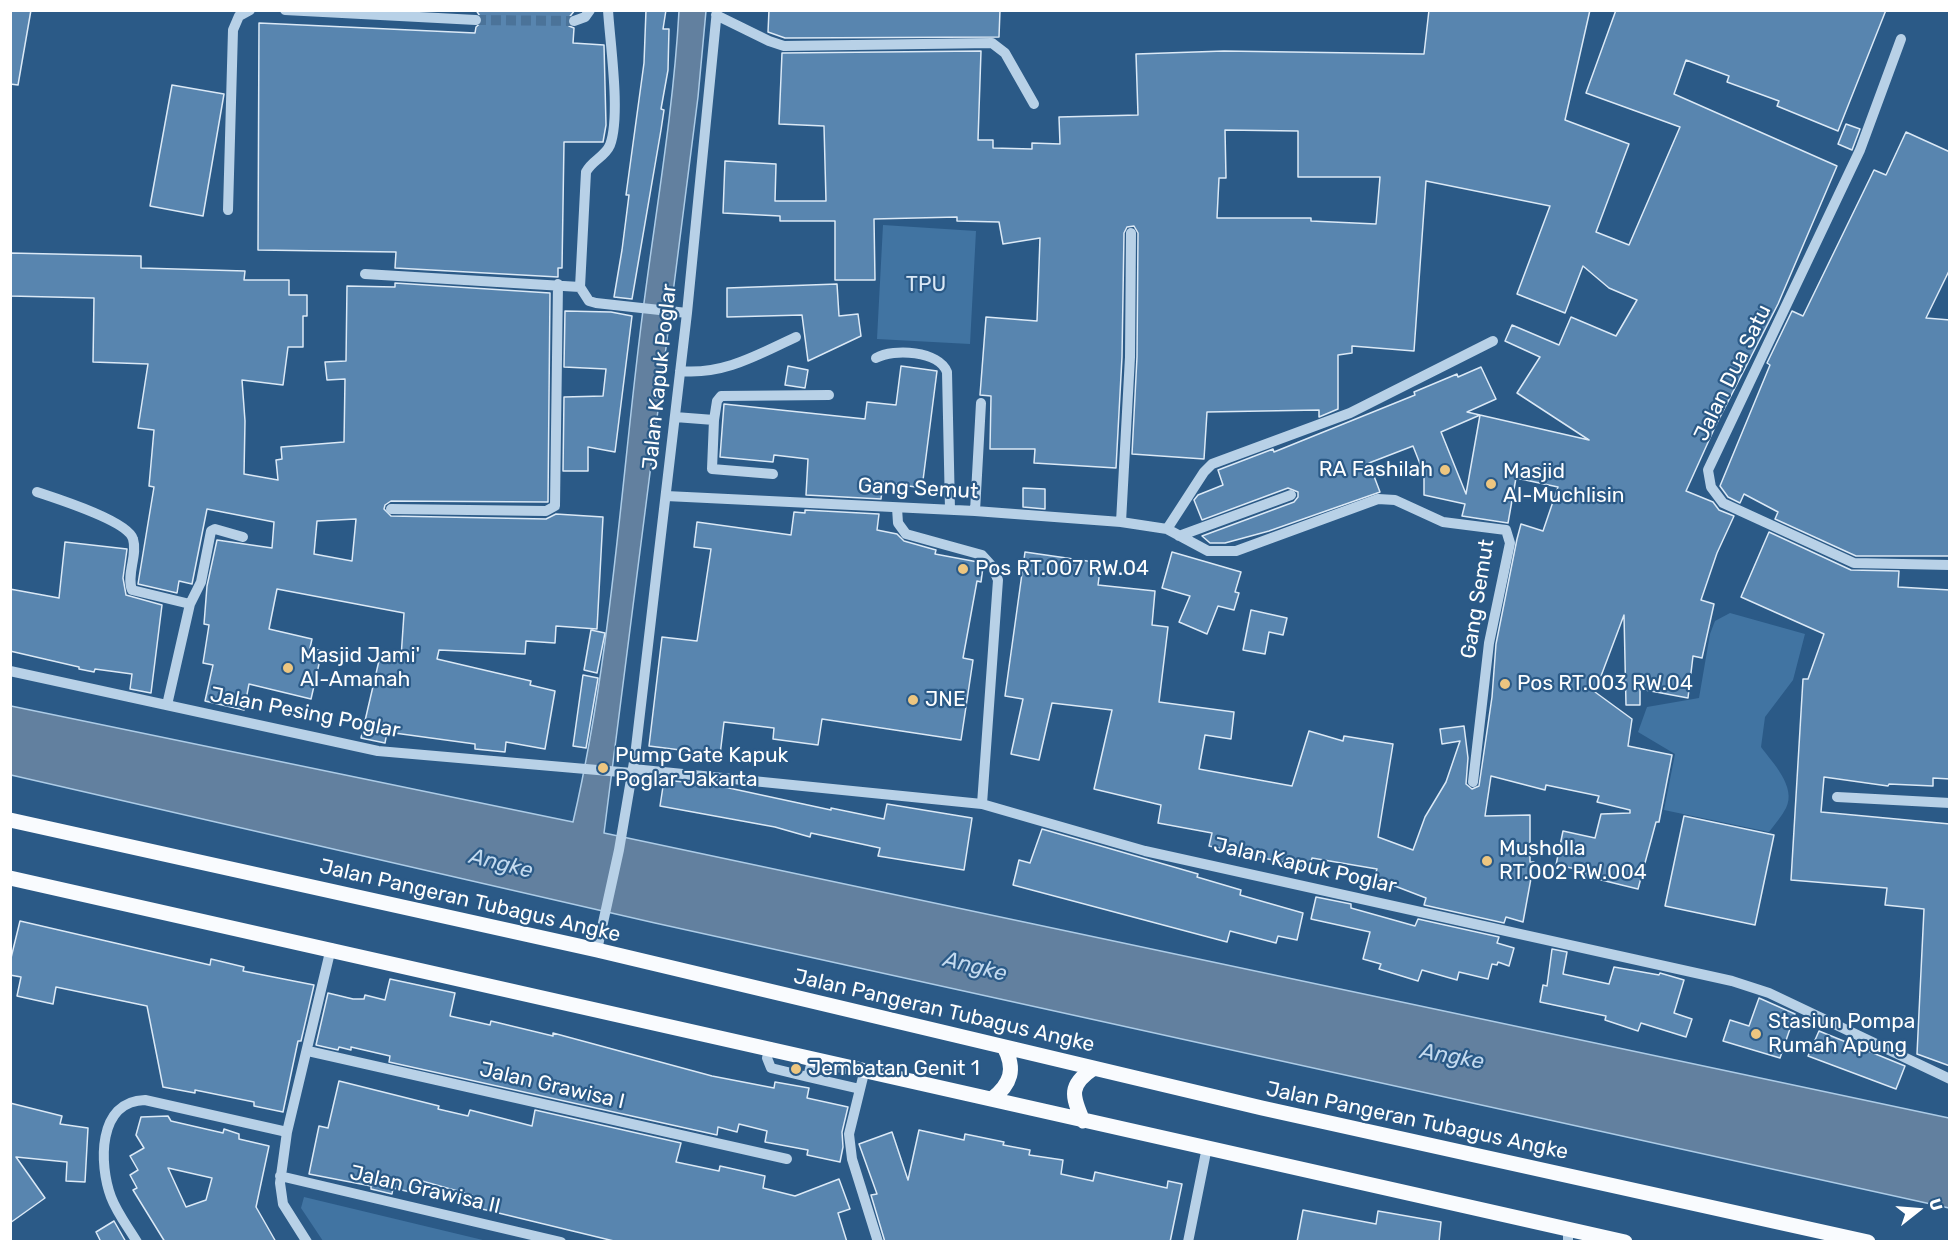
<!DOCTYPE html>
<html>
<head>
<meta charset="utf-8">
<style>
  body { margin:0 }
  #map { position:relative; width:1960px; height:1252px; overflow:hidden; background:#2b5a87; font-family:Rubik,sans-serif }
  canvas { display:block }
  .frame { position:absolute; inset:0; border:12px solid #fff; pointer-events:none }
  .north { position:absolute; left:1888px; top:1180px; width:60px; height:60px; -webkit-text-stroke:4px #2b5a87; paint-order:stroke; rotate:73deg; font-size:16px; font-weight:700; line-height:24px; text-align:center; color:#fff }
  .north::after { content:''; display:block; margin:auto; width:21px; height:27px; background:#fff; clip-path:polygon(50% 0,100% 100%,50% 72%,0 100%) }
</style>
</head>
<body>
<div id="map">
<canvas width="1960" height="1252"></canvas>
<div class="frame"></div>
<div class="north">U</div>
</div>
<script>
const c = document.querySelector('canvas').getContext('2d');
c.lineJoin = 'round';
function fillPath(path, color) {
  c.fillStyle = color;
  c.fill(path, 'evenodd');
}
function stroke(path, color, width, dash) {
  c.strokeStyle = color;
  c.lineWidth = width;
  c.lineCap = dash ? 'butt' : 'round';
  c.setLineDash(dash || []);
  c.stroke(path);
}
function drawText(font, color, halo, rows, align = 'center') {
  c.font = font + ' Rubik,sans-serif';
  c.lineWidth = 4.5;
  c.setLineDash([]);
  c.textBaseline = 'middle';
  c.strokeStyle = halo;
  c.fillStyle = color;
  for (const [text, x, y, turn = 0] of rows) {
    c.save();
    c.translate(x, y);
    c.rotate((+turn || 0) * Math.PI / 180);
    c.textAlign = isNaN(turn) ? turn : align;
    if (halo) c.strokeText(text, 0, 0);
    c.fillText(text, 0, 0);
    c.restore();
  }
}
fillPath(new Path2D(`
  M883,225L976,231L970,344L877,339Z
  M1730,613L1805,634L1793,680L1765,717L1761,747C1772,762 1797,787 1786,808C1782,816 1775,824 1769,832L1664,810L1675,754L1638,732L1647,707L1699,698L1710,634L1715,621Z
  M304,1197L487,1241H323L301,1208Z`), '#4174a2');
const water = new Path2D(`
  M679,11H706L698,97L604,833L1949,1118V1208L655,923L11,775V706L573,822C610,662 620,497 640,334C653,226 673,119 679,11Z`);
fillPath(water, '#62809f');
stroke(water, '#adcce7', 1.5);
const building = new Path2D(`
  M10,10H31L18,85L10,84Z
  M476,10H575L567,20L569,26L574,28L573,43L604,45L606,125L603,142H564L562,268H558V277L395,268L396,252L258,250L259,23L475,33L476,27L483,21Z
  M646,10H666L663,29H669L668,70L661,109L664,110L661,130L632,299L614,297L622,250L629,195H626L644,63Z
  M769,10H1000L999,37L785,38L768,32Z
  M1429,10H1590L1565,120L1629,144L1596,232L1629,245L1680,127L1586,93L1616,10H1886L1838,131L1777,106L1779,101L1727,82L1729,76L1686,60L1674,94L1837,166L1778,304L1715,427L1686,491L1713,502L1719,510L1734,516L1717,553L1701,600L1714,604L1702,658L1693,656L1688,698L1640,689V705H1626L1624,615L1595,692L1632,719L1628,746L1672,755L1659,822H1656L1638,889L1585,876L1587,871L1556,865L1563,831L1595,838L1601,814L1630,813V810L1597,802L1599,796L1546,785L1545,790L1491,776L1485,816L1530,815V862H1534L1523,922L1506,917L1504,923L1424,905L1426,898L1374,878L1377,869L1312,858L1309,868L1209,846L1212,833L1158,823L1161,805L1094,789L1112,710L1052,703L1039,760L1011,754L1023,699L1005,696L1025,552L1101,563L1098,585L1155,591L1152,625L1168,627L1159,702L1234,712L1231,739L1205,735L1199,769L1292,786L1309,731L1343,741L1344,736L1393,744L1378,837L1413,850L1425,817L1446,782L1460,741L1442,744L1440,729L1464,726L1468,758L1466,784L1472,789L1479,786L1492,697L1496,644L1517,539L1521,524L1543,531L1558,487L1516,478L1508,523L1462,516L1465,504L1424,495V474L1413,446L1369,463L1380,492L1269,531L1225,543H1210L1202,536L1294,502L1298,497V492L1288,488L1202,520L1194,500L1198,495L1223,485L1218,470L1273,449L1274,452L1415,395L1414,392L1457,374L1458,377L1481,367L1496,399L1467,412L1480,415L1441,432L1466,494L1480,415L1589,440L1517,393L1540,357L1505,341L1512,325L1559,345L1571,317L1616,336L1637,300L1609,288L1583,266L1565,313L1517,294L1550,206L1426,181L1414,351L1352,346V353L1338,355V409L1319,417V410L1207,412L1204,459L1132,454L1137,357L1138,233L1134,226L1127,227L1124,233L1122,357L1116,468L1034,463L1035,449H990L991,396L980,395L986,317L1037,321L1040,238L1003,244L999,222L957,221V217L874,219L875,280H835V221H780V216L723,213L725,161L776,164L775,201H826L824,126L779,124L782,53L981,51L978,140H993V148L1032,149V143L1060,144L1059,117L1138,115L1136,54L1224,51L1424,54ZM1225,130L1298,131V177H1380L1376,224L1311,221V218H1217L1219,178H1226Z
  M172,85L224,94L203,216L150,206Z
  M1846,124L1860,129L1852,150L1838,144Z
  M1906,132L1950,152L1949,271L1926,318L1950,320V556H1856L1775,519L1778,512L1744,494L1740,503L1728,497L1720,486L1770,365L1767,363L1792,311L1803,316L1874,170L1886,175Z
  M10,253L141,256V268L245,271L244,280H289V295H307V316H303V347H288L283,385L242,380L245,421L244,474L278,480L276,460L282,459L281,447L344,442L345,379L327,380L325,362L346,361L347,286L395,287V283L550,293L548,502L391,501L385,505L384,509L391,516L546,519L556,514L603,517L597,629L556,626L555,643L526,641L525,654L439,650L437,659L531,681L530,685L555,691L545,749L506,742L505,752L475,749V744L387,732L385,743L361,738L381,652L401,658L404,613L277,589L269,629L312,639L310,648L322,651L311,699L249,684L244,710L205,701L213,665L203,663L209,625L204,624L207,586L217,540L272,548L274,522L207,509L192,584L179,581L177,593L138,584L154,487L149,486L154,430L138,428L148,364L93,362L94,298L10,296ZM356,519L352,561L314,554L317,521Z
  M837,284L839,316L858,314L861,336L808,361L802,315L727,317V288Z
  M565,311L611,312L632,316L615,452L588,447V471H563L564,397L603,396L606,369L564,367Z
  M788,366L808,370L805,388L785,385Z
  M901,366L937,371L922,488L883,482L881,499L806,495L808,459L774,455L773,462L720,457L724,404L865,419L867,402L896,405Z
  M1023,488L1045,489V509L1023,507Z
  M805,510L879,514L877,530L897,534L904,541L936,550L935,554L978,562L983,567L981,582L977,581L963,658L973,660L961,740L822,719L818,745L773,739L774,728L724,722L720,755L649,746L662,637L697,641L711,549L694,547L697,522L791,535L794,512L805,513Z
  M1769,532L1851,570L1899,571L1898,587L1950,590V779L1933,778V786L1889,784L1888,786L1824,777L1821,812L1950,824V1066L1917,1054L1924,909L1885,905L1887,888L1791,880L1803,679H1808L1824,634L1741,597Z
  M65,542L127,549L123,578L126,595L162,605L151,693L130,689L132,674L95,669L94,672L79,669V667L10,651V589L59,598Z
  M1172,552L1241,572L1235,592L1239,593L1234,610L1218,606L1207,634L1179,622L1190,596L1162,588Z
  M1251,610L1287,618L1283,635L1269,632L1265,654L1243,650Z
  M591,630L605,633L597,673L584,670Z
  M583,675L598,678L586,748L573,746Z
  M664,780L715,785L831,810V808L884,819L887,804L972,818L964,870L878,856L880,848L811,833L810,837L775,827L660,806Z
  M1684,816L1774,835L1755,925L1665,906Z
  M1042,829L1198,874L1197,877L1241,890L1240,895L1303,913L1297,940L1278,936L1276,943L1230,931L1227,942L1013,885L1019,860L1030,863Z
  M1316,897L1351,904V908L1415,926L1418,919L1499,937L1497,943L1514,948L1509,966L1498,962L1497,965L1492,964L1488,979L1459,972L1457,980L1422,970L1418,981L1379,969L1381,964L1363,959L1370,932L1311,919Z
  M20,921L210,965L211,959L244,967L243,971L314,985L301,1041H298L283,1112L254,1106V1102L195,1090V1093L163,1087L147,1006L56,987L53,1004L17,996L21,977L10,975V962Z
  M1552,949L1567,952L1563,974L1609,984L1614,967L1659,975L1660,973L1684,980L1674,1013L1692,1019L1686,1037L1641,1023L1638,1031L1605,1020L1606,1016L1540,1002L1543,985L1547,986Z
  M390,979L455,993L450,1016L490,1025L491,1021L553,1036V1033L712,1076L774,1088L775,1082L809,1088L807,1098L848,1107L842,1132L843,1147L840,1162L807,1155L808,1150L765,1142L767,1131L739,1124L737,1132L718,1127L717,1135L699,1131L389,1062L390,1056L351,1047V1050L339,1047L338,1050L316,1045L328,993L353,999H364L365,995L385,1000Z
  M1759,998L1795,1014L1780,1058L1723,1041L1730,1020L1749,1026Z
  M1819,1031L1905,1066L1896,1089L1808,1056Z
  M339,1081L439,1106L438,1109L468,1116L470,1110L532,1126L535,1110L681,1143L676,1162L719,1171L720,1166L765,1176L763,1188L795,1196L839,1179L850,1209L838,1213L847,1242H618L482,1209L470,1206L472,1195L422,1181L419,1194L393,1188L392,1194L371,1189V1186L309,1174L319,1126L328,1128Z
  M10,1103L62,1116L60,1124L88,1128L85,1182L66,1181L67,1162L16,1157L45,1198L10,1223Z
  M168,1116L171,1121L223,1133L224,1129L239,1134V1139L269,1146L256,1207L276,1242H165L133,1190L137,1188L130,1175L138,1170L130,1156L144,1148L136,1135L141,1117ZM168,1168L212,1178L206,1200L186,1207Z
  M919,1130L964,1140L965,1134L1004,1142L1003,1145L1030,1150L1029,1155L1063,1160L1061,1174L1093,1181L1095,1172L1167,1188L1168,1181L1182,1184L1170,1242H885L871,1195L877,1194L859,1144L892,1132L908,1180Z
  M1303,1210L1376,1224L1378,1211L1441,1222L1439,1242H1297Z
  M114,1221L126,1242H101L96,1232Z`);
fillPath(building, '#5885af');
stroke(building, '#dbe9f6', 1.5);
stroke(new Path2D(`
  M476,20L574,21`), '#4b7399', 10, [10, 5]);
stroke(new Path2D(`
  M285,10L476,20
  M716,15L769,41L784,46L992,43L1005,53L1034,104
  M574,21L585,17L590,10
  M1901,39L1860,150L1708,470L1711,487L1723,503L1854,563L1950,565
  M228,210L233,30L239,16L250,10
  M365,274L580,287L589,301L596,303L687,313
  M580,287L586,172C592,160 605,157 610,145C621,116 610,43 608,10
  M876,358C894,348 939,351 947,372L950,510
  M680,371C724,375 757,355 796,337
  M675,417L714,420L712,469L773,474
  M714,420L717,401L721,396L829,395
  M37,492C55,498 128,521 133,539C138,555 126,574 132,590L190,604L167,705
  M666,496L975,511L1121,522L1167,529L1208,551H1236L1378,499L1395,500L1443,522L1506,530L1510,543L1489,643L1473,782
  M897,508L898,523L906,534L982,555L992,566L998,580L982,804
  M391,509L546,511L555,506L558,284
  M975,511L981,403
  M1121,522L1130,357L1131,233
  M1167,529L1204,472L1212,464L1350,413L1493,341
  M1179,536L1291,495
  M190,604L201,582L211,531L215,529L243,537
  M10,671L378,751L632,773
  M633,769L982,804L1145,851L1732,981L1769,993L1950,1079
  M1837,797L1950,803
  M597,950L619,850L635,756L687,313L717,10
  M770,1047L767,1058L771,1068L808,1077
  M308,1051L787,1159
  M813,1057L808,1077L860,1089
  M865,1069L849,1134L852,1159L878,1242
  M280,1176L561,1242
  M1568,1229V1242
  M137,1242C128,1227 117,1213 111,1197C99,1165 97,1101 145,1100L287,1132
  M307,1242L283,1204L280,1183L287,1132L331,948
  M1188,1242L1207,1147`), '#b8d1e7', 10);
stroke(new Path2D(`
  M10,820L597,950L1262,1108L1868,1242
  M10,878L1625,1242
  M992,1099C1011,1084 1016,1069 1004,1047
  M1083,1121C1072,1096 1068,1085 1094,1068`), '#f9fbfe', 15);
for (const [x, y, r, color] of [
  [1445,470,6,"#edc680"],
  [1491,484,6,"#edc680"],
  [963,569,6,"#edc680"],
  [288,668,6,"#edc680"],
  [1505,684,6,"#edc680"],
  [913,700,6,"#edc680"],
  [603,768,6,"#edc680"],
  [1487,861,6,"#edc680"],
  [1756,1034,6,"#edc680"],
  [796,1069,6,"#edc680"]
]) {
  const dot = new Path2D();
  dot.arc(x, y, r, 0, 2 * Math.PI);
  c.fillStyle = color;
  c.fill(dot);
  stroke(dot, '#2b5a87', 2);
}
drawText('21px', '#dbe9f6', '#2b5a87', [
  ["TPU",926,285]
]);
drawText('21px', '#fff', '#2b5a87', [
  ["Jalan Dua Satu",1733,373,-64],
  ["Jalan Kapuk Poglar",660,377,-84],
  ["Gang Semut",918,489,3],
  ["Gang Semut",1478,599,-81],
  ["Jalan Pesing Poglar",305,713,11],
  ["Jalan Kapuk Poglar",1305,866,13],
  ["Jalan Pangeran Tubagus Angke",470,901,13],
  ["Jalan Pangeran Tubagus Angke",944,1011,13],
  ["Jalan Grawisa I",552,1086,13],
  ["Jalan Pangeran Tubagus Angke",1417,1121,12],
  ["Jalan Grawisa II",425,1190,13]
]);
drawText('21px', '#fff', '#2b5a87', [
  ["RA Fashilah",1433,470,"right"],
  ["Masjid",1503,472],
  ["Al-Muchlisin",1503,496],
  ["Pos RT.007 RW.04",975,569],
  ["Masjid Jami'",300,656],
  ["Al-Amanah",300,680],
  ["Pos RT.003 RW.04",1517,684],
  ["JNE",925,700],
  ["Pump Gate Kapuk",615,756],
  ["Poglar Jakarta",615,780],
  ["Musholla",1499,849],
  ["RT.002 RW.004",1499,873],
  ["Stasiun Pompa",1768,1022],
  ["Rumah Apung",1768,1046],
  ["Jembatan Genit 1",808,1069]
], 'left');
drawText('italic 22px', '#c3daef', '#2b5a87', [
  ["Angke",501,864,14],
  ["Angke",975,967,14],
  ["Angke",1452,1057,10]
]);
</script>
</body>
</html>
